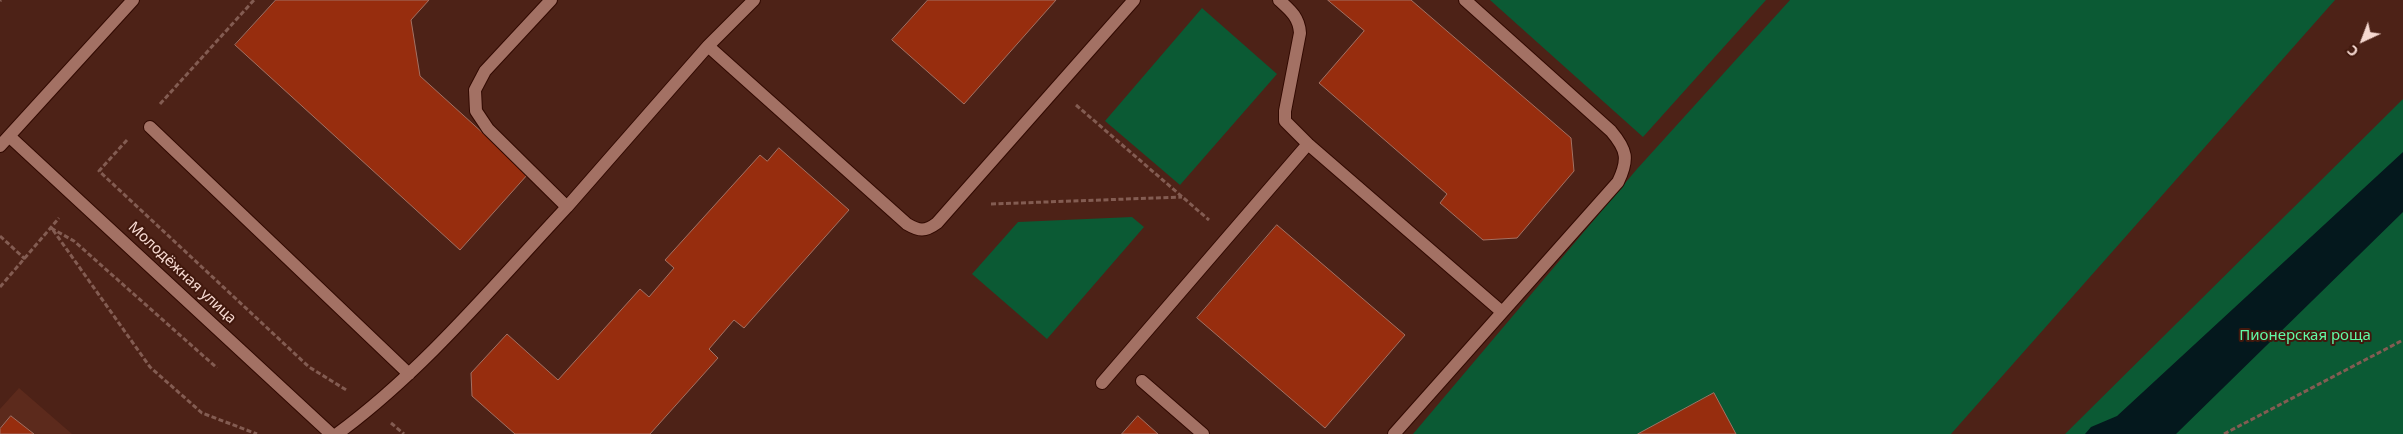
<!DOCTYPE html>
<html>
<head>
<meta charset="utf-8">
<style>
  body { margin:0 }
  #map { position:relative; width:2403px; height:434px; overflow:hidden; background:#4d2217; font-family:"Noto Sans",sans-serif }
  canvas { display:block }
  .north { position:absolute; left:2338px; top:15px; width:50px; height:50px; -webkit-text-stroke:4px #41180d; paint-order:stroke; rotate:223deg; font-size:14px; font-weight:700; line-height:20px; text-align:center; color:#f6d9d1 }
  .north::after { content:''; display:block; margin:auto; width:18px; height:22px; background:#f6d9d1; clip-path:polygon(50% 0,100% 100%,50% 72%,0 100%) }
</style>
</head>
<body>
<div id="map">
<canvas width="2403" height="434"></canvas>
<div class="north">С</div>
</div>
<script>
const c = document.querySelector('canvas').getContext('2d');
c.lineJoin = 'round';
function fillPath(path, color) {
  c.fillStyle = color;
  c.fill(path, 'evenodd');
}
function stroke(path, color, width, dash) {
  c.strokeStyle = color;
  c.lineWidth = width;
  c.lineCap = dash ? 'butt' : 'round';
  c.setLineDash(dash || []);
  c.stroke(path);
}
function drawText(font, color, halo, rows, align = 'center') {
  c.font = font + ' "Noto Sans",sans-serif';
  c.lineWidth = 4;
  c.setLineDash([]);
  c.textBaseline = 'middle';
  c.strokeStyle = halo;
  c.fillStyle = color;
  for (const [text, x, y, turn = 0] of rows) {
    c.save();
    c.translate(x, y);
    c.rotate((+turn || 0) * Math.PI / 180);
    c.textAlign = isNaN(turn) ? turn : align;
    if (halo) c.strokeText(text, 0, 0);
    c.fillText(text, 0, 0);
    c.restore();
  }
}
fillPath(new Path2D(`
  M19,388L72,434H34L11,416L0,429V409Z`), '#5c2a1c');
fillPath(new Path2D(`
  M1490,0H1766L1643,137Z
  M1790,0H2335L1951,434H1413L1637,169Z
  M1202,8L1277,74L1180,185L1105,121Z
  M2403,99V434H2065Z
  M1132,217L1144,227L1047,339L972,274L1018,222Z`), '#0b5a34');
fillPath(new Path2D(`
  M2403,152V212L2176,434H2085L2091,427L2117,416Z`), '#04181d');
const building = new Path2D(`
  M276,0H429L411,20L420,76L528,174L460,250L235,45Z
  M928,0H1056L964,104L892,40Z
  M1328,0H1411L1571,138L1574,171L1517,238L1483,240L1440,203L1447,194L1319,83L1364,31Z
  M779,148L849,210L744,328L734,320L709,349L718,358L650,434H515L472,396L471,373L507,334L558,380L640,289L649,297L674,268L665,260L760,155L767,161Z
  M1277,225L1405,335L1325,428L1197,318Z
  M1714,393L1736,434H1638Z
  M11,416L34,434H0V429Z
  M1138,416L1158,434H1122Z`);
fillPath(building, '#972d0e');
stroke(building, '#a37163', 1);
const minor = new Path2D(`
  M1279,0C1290,10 1299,17 1300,33L1285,111V121L1308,144L1502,312
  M708,46L907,224C919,231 925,232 937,223L1134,0
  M150,127L409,374
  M9,136L331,434
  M0,146L133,0
  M567,207L708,46L754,0
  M1142,381L1203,434
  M1102,383L1308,144
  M337,434C423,371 494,285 567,207L488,129L476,111L475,90L485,71L551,0
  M1394,434L1618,182C1629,159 1627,150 1611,131L1465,0`);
stroke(minor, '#310901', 14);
stroke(new Path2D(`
  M0,1L1,0
  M160,104L254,0
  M1076,105L1209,220
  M127,140L99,171L309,367L348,391
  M991,204L1182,197
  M51,228L74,241L217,368
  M53,230L150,367L202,413L257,434
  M0,236L25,259
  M0,287L59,218
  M391,423L404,434
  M2224,434L2403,340`), '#835c52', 3, [5, 2.5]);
stroke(minor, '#a37164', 12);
drawText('15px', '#f6d9d1', '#41180d', [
  ["Молодёжная улица",182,273,43]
]);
drawText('15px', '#60faa6', '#41180d', [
  ["Пионерская роща",2305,336]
]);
</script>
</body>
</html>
